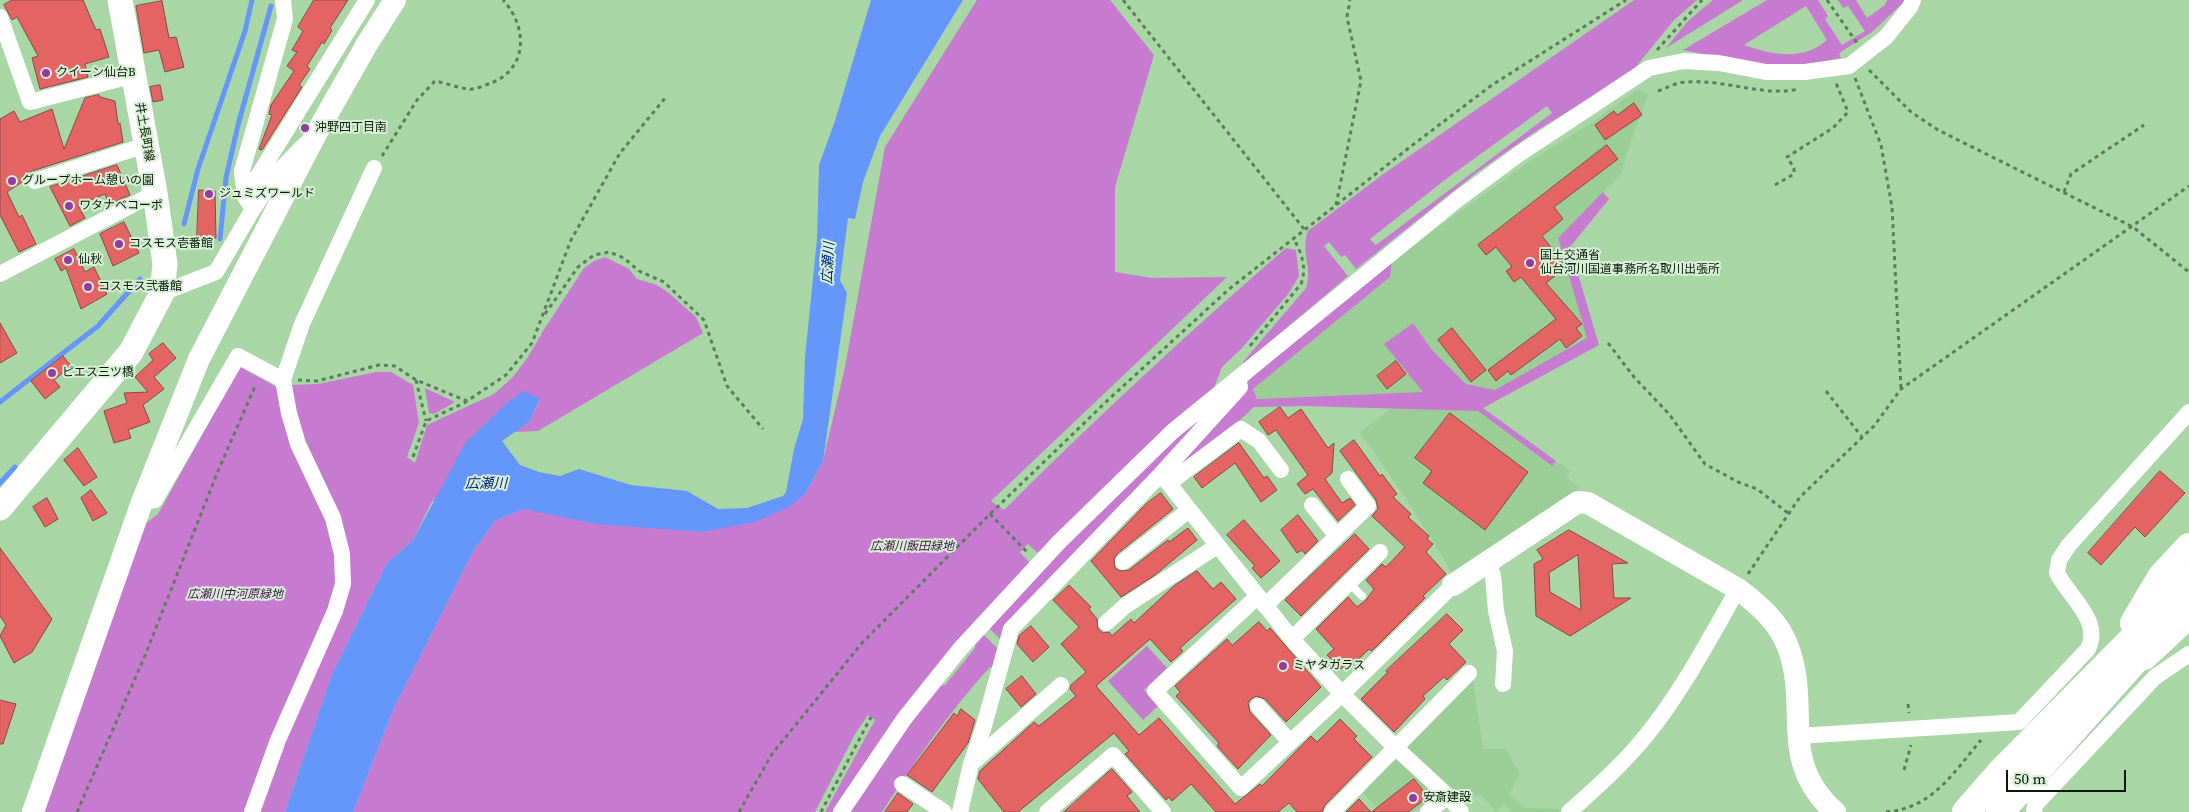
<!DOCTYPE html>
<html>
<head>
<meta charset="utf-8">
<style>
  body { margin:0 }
  #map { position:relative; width:2189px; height:812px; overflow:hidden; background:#a8d6a4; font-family:"Source Serif 4",serif }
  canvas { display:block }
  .scale { position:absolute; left:2006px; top:770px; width:120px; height:22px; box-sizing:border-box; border:2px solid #091a08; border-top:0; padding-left:6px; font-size:15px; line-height:18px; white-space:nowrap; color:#091a08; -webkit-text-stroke:4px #d8f0d6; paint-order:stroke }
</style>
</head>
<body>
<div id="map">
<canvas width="2189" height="812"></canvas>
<div class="scale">50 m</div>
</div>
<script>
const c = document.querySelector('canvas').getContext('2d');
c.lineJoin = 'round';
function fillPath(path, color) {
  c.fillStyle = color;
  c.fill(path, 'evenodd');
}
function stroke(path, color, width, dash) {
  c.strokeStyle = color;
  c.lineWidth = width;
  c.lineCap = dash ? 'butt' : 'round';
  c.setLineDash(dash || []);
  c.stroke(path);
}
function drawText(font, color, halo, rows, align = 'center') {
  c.font = font + ' "Source Serif 4","Noto Sans JP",serif';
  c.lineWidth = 4;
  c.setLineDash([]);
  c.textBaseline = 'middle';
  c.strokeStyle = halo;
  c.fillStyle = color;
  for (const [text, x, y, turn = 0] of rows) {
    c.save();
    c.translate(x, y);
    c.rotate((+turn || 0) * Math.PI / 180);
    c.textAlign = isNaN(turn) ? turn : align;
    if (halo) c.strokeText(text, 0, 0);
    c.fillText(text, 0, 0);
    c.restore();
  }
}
fillPath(new Path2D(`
  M1637,90L1648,94L1629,147L1621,174L1558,238L1588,338L1495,390L1466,384L1432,350L1413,323L1385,344L1424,392L1257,399L1253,389L1390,277L1392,261L1527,163L1590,124Z
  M1392,408L1478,411L1551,466L1556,461L1570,471L1566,477L1580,488L1453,574L1409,503L1360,432Z
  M1473,681L1483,749H1505L1520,773L1509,794L1525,808L1560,809L1557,812H1512L1504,804L1496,812L1481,795L1460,798L1407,747Z
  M1394,758L1431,790L1430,800L1414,812H1381L1363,793Z`), '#9ace96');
fillPath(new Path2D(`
  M977,0H1110L1154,55L1115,187V272L1152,278L1227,277L991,501L1004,510C1095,419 1189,332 1286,248L1296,250L1299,276L1289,293L1241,349L1222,367L1214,388L1039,554L1028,544L1020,552L1030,563L834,812H825L875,720L868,715L855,734L815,812H353L394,708L473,551L495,521L523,509L702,532L805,494L823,461L845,367L885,147Z
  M1634,0H1697L1674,20L1630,74L1539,129L1476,173L1356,269L1345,255L1341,257L1329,242L1324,246L1348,276L1244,364L1243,362L1306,288C1313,268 1300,251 1308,231L1382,175ZM1547,106L1552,113L1376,245L1370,239L1446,179Z
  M1713,0H1743L1666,48L1688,21Z
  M1767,0H1818L1828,16L1825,19L1842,45L1865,31L1848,6L1843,8L1838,0H1856L1867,18L1885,5L1887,0H1906L1872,32L1839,53L1841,58L1799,66H1762L1683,50ZM1806,6L1827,40C1804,61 1771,55 1744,45Z
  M1603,192L1609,199L1570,247L1599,345L1483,408L1556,461L1552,466L1478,411L1302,406L1254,407L1238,422L1173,471L1242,392L1249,380L1392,261L1390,277L1253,389L1257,399L1423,392L1384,344L1413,323L1432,350L1466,384L1495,390L1587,338L1558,238Z
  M605,257L629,269L637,279L657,285L669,293L696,317L703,333L538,431L514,432L529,422L540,400L431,503L413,540L387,563L332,674L285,812H41L141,527L158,514L240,367L280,389L295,402L291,385L318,384L376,372H391L413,385L419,423L407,457L415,463L427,425L494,394L513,377L528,357L545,328L584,268L594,261Z
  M425,388L455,402L434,414L429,413Z
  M1230,389L1001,640L988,627C1063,543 1143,462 1230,389Z
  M982,633L998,649L996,667H990C949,712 915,761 882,812H847L938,686L945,685L975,648L976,640Z
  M1147,646L1167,668L1144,690L1158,706L1143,720L1108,681Z`), '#c67bd0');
fillPath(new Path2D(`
  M871,0H963L880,136L863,182L855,219L848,218L840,280L847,293L823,461L805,494L789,507L755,522L702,532L596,524L523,509L495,521L473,551L394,708L353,812H285L332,674L387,563L413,540L466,442L507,403L524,391L540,399L529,422L502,441L520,465L539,472L560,476L579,469L631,485L687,491L718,509L747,508L783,496L786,492L794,449L803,419L805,357L817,239L819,165L835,121Z`), '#6496fc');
stroke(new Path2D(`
  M184,224L198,169L245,31L252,0
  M220,239L226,178L238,125L271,6
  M0,402L98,326L140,279
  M0,483L15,467`), '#6496fc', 5);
const building = new Path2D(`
  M12,0H83L96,30L100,29L109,57L85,64L88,77L40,89L32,58L38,56L17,17L12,20L4,5Z
  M314,0H348L330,28L332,30L324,44L322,42L307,66L310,69L299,85L302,87L262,150L259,149L272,115L269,114L271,105L294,71L287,66L297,52L292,50L303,31L298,27Z
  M162,1L169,38L176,37L184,67L165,72L159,50L144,53L136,6Z
  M160,85L163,100L153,102L150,87Z
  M99,95L100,97L115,101L118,124L120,123L123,142L32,171L25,180L7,192L19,217L22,215L36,244L19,252L0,215V119L14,111L20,122L52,109L64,149L85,98Z
  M1634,103L1642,115L1605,140L1595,125L1614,111L1617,115Z
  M1607,145L1618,159L1554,207L1563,219L1542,236L1566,267L1546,283L1582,324L1576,328L1582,336L1566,348L1560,339L1511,375L1508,371L1496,381L1488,370L1556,319L1521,277L1514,282L1506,271L1512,267L1496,247L1486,255L1478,245Z
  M117,165L130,195L109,204L105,194L78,205L85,218L70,226L50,187Z
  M199,190L215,191L216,238H197Z
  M124,222L139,253L113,266L100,234Z
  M74,249L85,272L94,267L107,294L81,309L66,268L61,271L55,259Z
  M0,323L17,353L0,363Z
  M1452,328L1486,370L1471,382L1438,340Z
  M163,343L176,358L154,377L164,389L143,405L150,422L128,430L131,438L114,443L104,411L127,403L124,393L148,392L135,377L153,360L149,354Z
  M63,356L71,366L54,380L60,387L45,399L31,381Z
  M1396,361L1406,374L1387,389L1377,376Z
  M1280,407L1288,418L1301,409L1328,448L1334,443L1332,473L1325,479L1342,503L1350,498L1355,505L1338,521L1313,489L1305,494L1297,484L1308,475L1276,430L1268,435L1259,422Z
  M1450,413L1528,472L1485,530L1423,483L1432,471L1415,458Z
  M1354,440L1380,476L1382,474L1397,494L1393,497L1411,514L1408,517L1429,536L1427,539L1433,544L1426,552L1446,574L1423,596L1425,598L1375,648L1371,651L1369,649L1346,671L1343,667L1341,669L1327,655L1334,649L1316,629L1348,597L1357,607L1366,600L1374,589L1366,580L1382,564L1386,567L1405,547L1372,516L1378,509L1376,500L1340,451Z
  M1239,443L1264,478L1267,476L1277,490L1261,502L1235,463L1202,488L1194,477Z
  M78,448L97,477L84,486L64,460Z
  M2160,471L2185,493L2145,537L2135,527L2101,565L2088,553Z
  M91,490L107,513L93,521L81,498Z
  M1161,493L1173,509L1117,554L1114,559L1115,568L1120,571L1129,570L1168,540L1169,542L1188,528L1197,540L1155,575L1121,597L1091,561L1147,503Z
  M47,498L58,519L45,527L33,507Z
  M1298,515L1318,541L1305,554L1302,550L1297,553L1281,530Z
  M1244,520L1280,561L1261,578L1252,568L1255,566L1227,535Z
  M1569,530L1628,563L1612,564L1614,598H1631L1570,636L1536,616L1534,564L1543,559L1537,550ZM1578,555L1581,610L1550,592L1549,573Z
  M1355,534L1369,549L1301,616L1285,600Z
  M0,548L52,619L32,652L14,663L0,636L6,625L0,616Z
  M1197,571L1213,589L1221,582L1236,599L1180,648L1183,651L1171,662L1150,639L1096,686L1139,735L1159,718L1235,804L1260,784L1262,786L1311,736L1317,742L1340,719L1357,736L1354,739L1372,757L1325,805L1322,812H1297L1289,803L1278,812H1216L1191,784L1172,801L1169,797L1166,800L1125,754L1129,751L1114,733L1018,812H1004L978,779L980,771L1034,722L1039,726L1076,696L1070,689L1071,685L1086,672L1061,644L1079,627L1053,600L1069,585L1091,607L1089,609L1097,619L1098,629L1103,633L1109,632L1112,636L1131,619L1134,623L1174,586Z
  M1447,614L1463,630L1449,644L1466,662L1447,680L1444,677L1423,696L1425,699L1394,732L1361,699L1388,672L1386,671Z
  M1259,622L1267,631L1270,628L1321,687L1286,722L1265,699L1256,696L1251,699L1248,703L1250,712L1271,735L1238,769L1217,746L1219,743L1176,696L1180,692L1175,686L1227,639L1232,645Z
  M1031,626L1049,647L1033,662L1017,644L1019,636Z
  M1022,676L1036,694L1021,707L1006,689Z
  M0,700L16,704L3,744H0Z
  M961,709L975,720L968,743L932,792L907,775L954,713L957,716Z
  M1112,769L1132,792L1127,796L1140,812H1064Z
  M1414,779L1428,797L1408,812H1346L1359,799L1371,812Z
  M898,793L913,804L907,812H885Z`);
fillPath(building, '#e46463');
stroke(building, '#874947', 1);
stroke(new Path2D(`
  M1123,0L1304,229
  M1827,0L1857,43
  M1657,50L1702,0
  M1869,70L1911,112L1938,130L2133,227L2189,272
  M1855,78L1881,145L1892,207L1901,388
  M1658,91C1667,88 1677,82 1687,82C1725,79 1762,97 1799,89
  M382,156L417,100L435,81C446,83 458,88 469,89C475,90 485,85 491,83C528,69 528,27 503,0
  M1775,185L1794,174V168L1787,157L1833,128L1848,112L1836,83
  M2064,192L2071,174L2144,125
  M1336,205L1361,81L1347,17L1350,0
  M545,314L578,267L594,255L609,252L624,258L639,271L664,282L704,320L727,386L763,429
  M1608,343L1634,377L1669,414L1705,464L1738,482L1757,489L1788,513
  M1250,346L1301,284C1307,268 1302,253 1293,238
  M298,380L317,381L379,365L395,366L416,380L467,401L506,375L532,343L571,240L620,153L666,97
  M416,380L426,421
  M1826,391L1862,437
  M413,457L426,421L466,402
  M990,514L1028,553
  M1748,574L1800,497L1874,426L1901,389L2189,186
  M1908,704L1909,713
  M1904,770L1911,745
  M77,812L144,658L218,471L256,384
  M739,812L772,754L862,643L990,514L1108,400L1228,290L1410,147L1492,85L1626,0
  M821,812L871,717
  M1886,812C1933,808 1953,773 1981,740`), '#5d7e5b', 3, [4, 4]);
stroke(new Path2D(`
  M1349,583L1362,596`), '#fff', 8);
stroke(new Path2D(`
  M0,17L30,102L135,75
  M35,181L146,145
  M245,197L367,0
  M253,209L280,170L305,144
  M0,274L155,193
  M162,293L216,272L253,209L245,197L242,171L285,19L283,0
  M1161,474L1240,387L1238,380
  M1169,483L1241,429L1259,441L1281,470
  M142,502L155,500L238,356L283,380
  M1312,505L1336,535
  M1486,561L1493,575L1496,611L1505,651L1503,684
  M1123,562L1189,510
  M1257,597L1155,691L1241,788L1342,694L1453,585
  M1265,606L1368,506L1348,479
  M1106,623L1125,606L1217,546
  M1292,639L1380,552
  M1258,706L1290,742
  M1798,736L2019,722L2088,649C2102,620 2069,597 2057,573L2059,560L2069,545L2189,412
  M972,763L1061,685
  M902,784L944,812
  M252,812L278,740L335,611L343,584L342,554L333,518L298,444L289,413L283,380L302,324L374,168
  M841,812L904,719L960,649L1059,542L1173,431L1458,199L1519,154L1649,68L1684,61L1719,63L1766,72H1805L1849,66L1886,37L1910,7L1913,0
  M960,812L971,764L983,729L1011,629L1161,474L1292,639L1342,694L1395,747L1448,796L1461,812
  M1047,812L1113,755L1163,812
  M1332,812L1469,673
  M1428,812L1448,796
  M1569,812C1596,788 1622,765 1645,737C1682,692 1709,639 1738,589
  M2034,812L2035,805L2155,677L2189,654`), '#fff', 16);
stroke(new Path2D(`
  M1453,585L1578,502L1588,503L1738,589C1759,605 1779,622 1788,647C1811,707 1777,761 1835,812
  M33,812L142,502L199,359L317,132L367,44L395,0`), '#fff', 22);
stroke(new Path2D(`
  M0,508L131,352L162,293L165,264L155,193L120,0`), '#fff', 25);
stroke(new Path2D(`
  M2134,623L2162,576L2189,547
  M2144,656L2189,614
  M1966,812L2002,771L2189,582
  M2000,812L2153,640`), '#fff', 28);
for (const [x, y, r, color] of [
  [46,73,5,"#9739a3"],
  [305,128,5,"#9739a3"],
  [12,181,5,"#9739a3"],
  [209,194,5,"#9739a3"],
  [69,206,5,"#9739a3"],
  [119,244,5,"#9739a3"],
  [68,260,5,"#9739a3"],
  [1530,263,5,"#9739a3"],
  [88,287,5,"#9739a3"],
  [52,373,5,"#9739a3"],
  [1283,666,5,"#9739a3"],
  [1413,798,5,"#9739a3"]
]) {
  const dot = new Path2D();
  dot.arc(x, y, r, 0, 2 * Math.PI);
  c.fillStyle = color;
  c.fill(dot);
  stroke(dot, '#d8f0d6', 2);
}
drawText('12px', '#091a08', '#d8f0d6', [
  ["クイーン仙台B",56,73],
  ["沖野四丁目南",315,128],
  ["グループホーム憩いの園",22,181],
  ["ジュミズワールド",219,194],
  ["ワタナベコーポ",79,206],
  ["コスモス壱番館",129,244],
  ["国土交通省",1540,256],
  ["仙台河川国道事務所名取川出張所",1540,270],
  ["仙秋",78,260],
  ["コスモス弐番館",98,287],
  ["ピエス三ツ橋",62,373],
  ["ミヤタガラス",1293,666],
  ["安斎建設",1423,798]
], 'left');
drawText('12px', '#091a08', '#d8f0d6', [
  ["井土長町線",144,132,80]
]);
drawText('italic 12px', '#430d4a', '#d8f0d6', [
  ["広瀬川飯田緑地",912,547],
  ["広瀬川中河原緑地",235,595]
]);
drawText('italic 14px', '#01247c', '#d8f0d6', [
  ["広瀬川",829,263,-87],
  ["広瀬川",486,484]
]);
</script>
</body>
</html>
